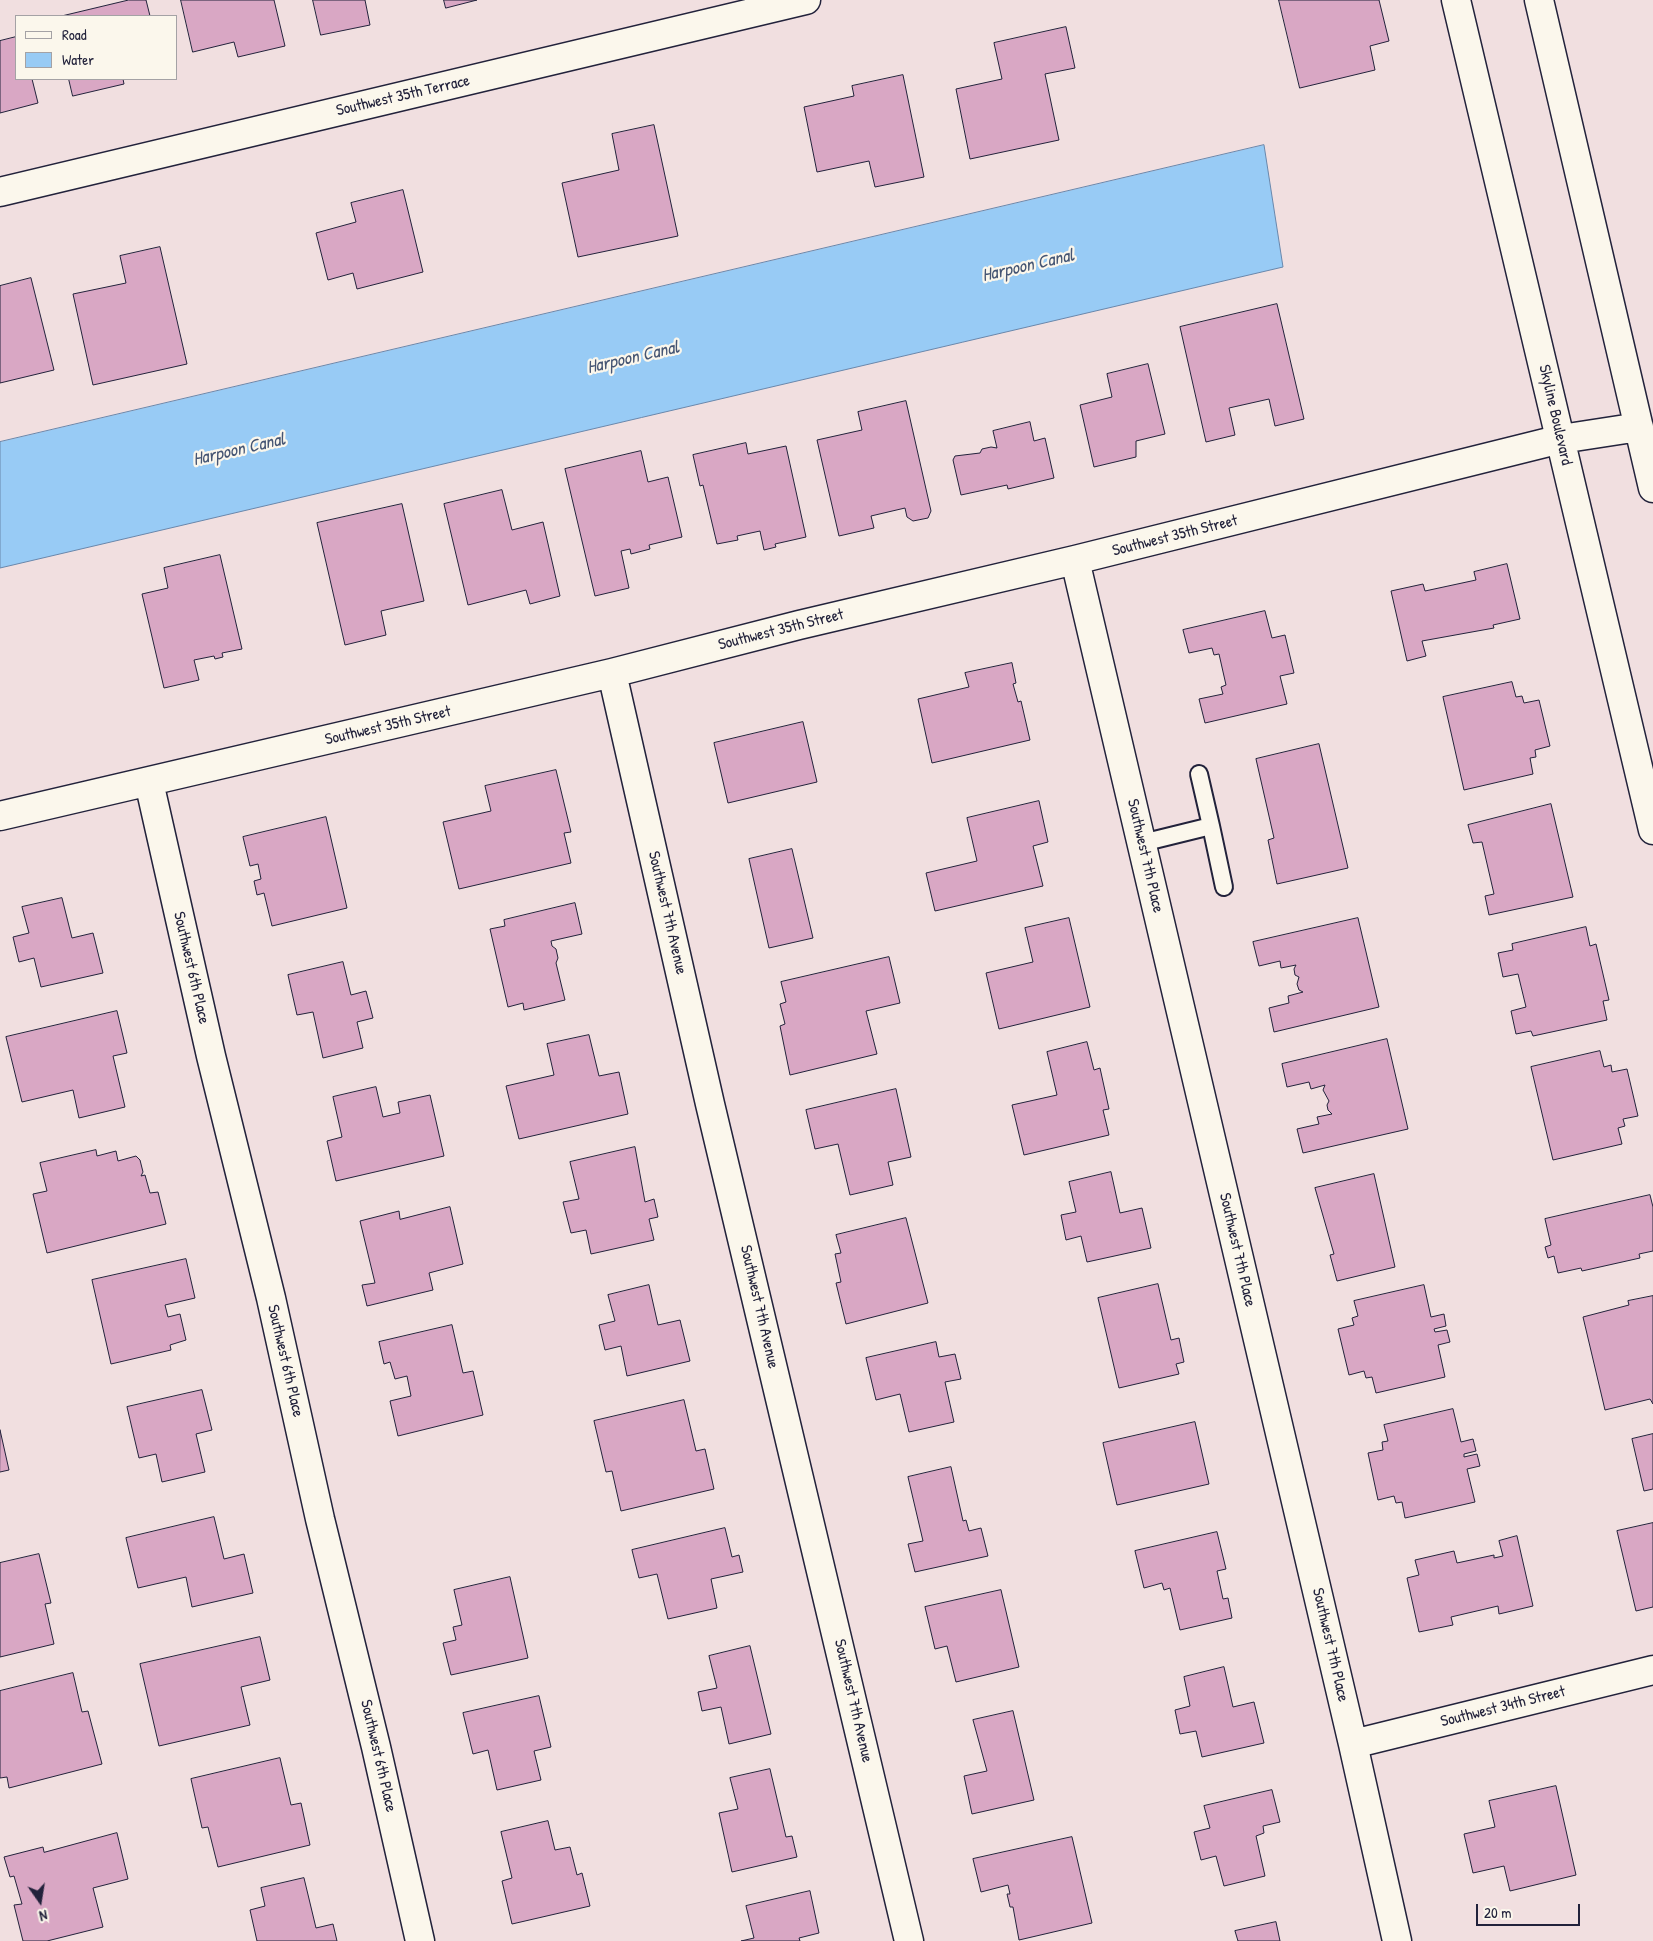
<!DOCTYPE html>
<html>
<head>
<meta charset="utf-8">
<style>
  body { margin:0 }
  #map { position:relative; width:1653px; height:1941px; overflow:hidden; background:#f1dfe0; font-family:"Patrick Hand",sans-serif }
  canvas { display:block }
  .legend { position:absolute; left:15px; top:15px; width:162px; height:65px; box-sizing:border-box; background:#fbf7ec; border:1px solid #a4a2a5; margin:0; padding:6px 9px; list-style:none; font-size:15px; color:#22223b }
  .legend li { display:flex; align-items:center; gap:10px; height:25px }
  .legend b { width:25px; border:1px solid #a4a2a5 }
  .north { position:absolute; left:15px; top:1876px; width:50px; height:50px; -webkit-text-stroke:4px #fbf7ec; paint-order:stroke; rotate:167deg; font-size:14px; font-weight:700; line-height:20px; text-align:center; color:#22223b }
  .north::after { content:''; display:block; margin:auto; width:18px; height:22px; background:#22223b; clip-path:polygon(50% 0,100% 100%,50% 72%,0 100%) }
  .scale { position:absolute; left:1476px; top:1904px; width:104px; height:22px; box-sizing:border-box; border:2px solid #22223b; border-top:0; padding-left:6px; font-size:15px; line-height:18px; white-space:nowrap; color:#22223b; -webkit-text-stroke:4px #fbf7ec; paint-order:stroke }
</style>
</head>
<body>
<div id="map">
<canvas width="1653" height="1941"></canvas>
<ul class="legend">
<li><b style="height:6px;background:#fbf7ec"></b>Road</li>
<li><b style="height:14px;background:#98cbf5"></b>Water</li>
</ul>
<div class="north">N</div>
<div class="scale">20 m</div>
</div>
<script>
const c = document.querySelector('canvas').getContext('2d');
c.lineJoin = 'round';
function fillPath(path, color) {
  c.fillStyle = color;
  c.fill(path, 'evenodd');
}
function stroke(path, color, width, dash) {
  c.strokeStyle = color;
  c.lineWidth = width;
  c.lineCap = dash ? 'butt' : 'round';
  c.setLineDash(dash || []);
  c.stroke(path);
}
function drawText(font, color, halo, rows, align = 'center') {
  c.font = font + ' "Patrick Hand",sans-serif';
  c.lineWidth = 4.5;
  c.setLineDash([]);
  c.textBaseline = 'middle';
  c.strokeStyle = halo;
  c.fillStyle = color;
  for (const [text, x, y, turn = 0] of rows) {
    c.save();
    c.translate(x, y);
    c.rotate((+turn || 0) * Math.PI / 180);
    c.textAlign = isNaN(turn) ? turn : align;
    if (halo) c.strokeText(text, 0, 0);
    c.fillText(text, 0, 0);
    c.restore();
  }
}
const water = new Path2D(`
  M1264,145L1283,267L0,568V442Z`);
fillPath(water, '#98cbf5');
stroke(water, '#6987ab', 1);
const building = new Path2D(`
  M129,0H146L150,16H62Z
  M181,0H274L285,46L238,57L234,42L193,52Z
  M313,0H365L370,25L321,35Z
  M444,0H477L446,8Z
  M1279,0H1379L1389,41L1370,46L1375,70L1300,88Z
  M1066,27L1075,68L1045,74L1059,140L970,159L956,89L1002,79L994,43Z
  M16,37V79H32L38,103L0,113V41Z
  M903,75L924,177L875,187L869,161L817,172L804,107L854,96L852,86Z
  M69,79H123L124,84L73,96Z
  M654,125L678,236L578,257L562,183L619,170L612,134Z
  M403,190L423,272L357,289L353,273L328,280L316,233L356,222L351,203Z
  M160,247L187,364L93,385L73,294L126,283L120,256Z
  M31,278L54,370L0,383V286Z
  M1277,304L1304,419L1275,426L1269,399L1229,408L1235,435L1206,442L1180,327Z
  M1148,364L1165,434L1136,441V457L1094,467L1080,405L1112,397L1107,374Z
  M906,401L931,511L928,518L913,521L907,517L905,508L871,516L874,528L839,536L817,440L862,430L858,412Z
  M1030,422L1034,441L1045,438L1054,478L1008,489L1007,485L961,495L953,460L955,456L980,453L982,449L991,447L997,448L993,431Z
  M746,443L748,454L786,446L806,537L775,544L776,547L764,550L760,531L737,536L738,540L717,544L703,485L700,486L693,455Z
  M641,451L648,482L668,477L682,537L649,545L650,549L631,554L630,549L621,551L629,588L595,596L565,469Z
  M502,490L512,530L543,522L560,596L530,604L526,590L468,605L444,504Z
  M402,504L424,601L381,611L386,635L345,645L317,523Z
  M220,555L242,649L222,653L223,657L215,659L214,656L194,660L199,680L164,688L142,594L168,588L164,568Z
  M1507,564L1520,619L1493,625L1494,628L1422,641L1426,656L1407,661L1391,591L1423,584L1425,591L1476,580L1474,572Z
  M1265,611L1272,638L1285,635L1294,673L1280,676L1287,704L1205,723L1199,699L1223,694L1221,687L1226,685L1219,654L1214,655L1212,648L1189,653L1183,630Z
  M1012,663L1016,683L1013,684L1018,702L1021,701L1030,740L932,763L918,699L969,687L965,673Z
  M1512,682L1516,697L1522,696L1524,703L1539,700L1550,746L1535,750L1536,757L1530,758L1533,774L1464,790L1443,697Z
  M803,722L817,782L728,803L714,743Z
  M1319,744L1348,868L1277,884L1268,840L1274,838L1256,759Z
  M556,770L571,832L564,833L571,863L459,889L443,822L491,811L485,786Z
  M1039,801L1048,842L1033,846L1043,886L935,911L926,873L977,861L967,818Z
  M1551,804L1573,897L1489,915L1485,896L1494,894L1482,842L1473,843L1468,825Z
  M326,817L347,908L272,926L264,893L257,895L254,881L261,879L258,864L250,866L243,837Z
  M792,849L813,938L769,948L749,859Z
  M62,898L72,938L93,933L103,973L41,987L34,958L19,962L13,937L29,933L22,907Z
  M575,903L582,934L551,941L552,946L556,949L558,958L556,963L565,1000L524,1010L523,1003L508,1007L490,929L505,926L504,920Z
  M1069,918L1090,1007L999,1029L986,973L1033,962L1025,928Z
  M1358,918L1379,1007L1274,1032L1269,1008L1289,1003L1288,996L1303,992L1299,990L1297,984L1299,977L1295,975L1294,969L1296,965L1281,968L1280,961L1259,966L1253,942Z
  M1586,927L1590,946L1596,944L1609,1000L1603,1001L1607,1020L1533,1036L1531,1031L1516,1034L1511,1011L1526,1007L1518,974L1503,977L1498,953L1513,950L1512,944Z
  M889,957L900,1003L866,1011L877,1054L790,1075L780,1026L785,1024L780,1004L786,1002L781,982Z
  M343,962L351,995L366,991L373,1018L357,1022L363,1048L323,1058L313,1012L297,1015L288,975Z
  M117,1011L127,1053L113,1056L125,1107L79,1118L73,1090L22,1102L6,1037Z
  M589,1035L599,1076L619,1072L628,1114L519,1139L506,1086L554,1075L547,1044Z
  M1387,1039L1408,1129L1303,1153L1297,1129L1319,1124L1317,1117L1332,1114L1328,1110L1327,1105L1329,1101L1323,1090L1325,1085L1311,1089L1309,1082L1287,1087L1282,1064Z
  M1087,1042L1094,1070L1100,1068L1109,1109L1103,1110L1109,1135L1024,1155L1012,1105L1057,1095L1047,1052Z
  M1600,1051L1604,1067L1611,1065L1612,1072L1627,1069L1638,1116L1623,1119L1625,1126L1618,1128L1622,1144L1553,1160L1531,1067Z
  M376,1087L383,1117L400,1113L398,1102L430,1095L444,1156L336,1181L327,1141L342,1137L333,1097Z
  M896,1089L911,1157L888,1162L893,1185L850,1195L838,1144L815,1149L806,1110Z
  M635,1147L645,1202L654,1199L658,1217L649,1219L654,1240L591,1254L586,1230L571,1233L563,1202L579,1199L570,1162Z
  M96,1150L97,1156L116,1151L118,1161L136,1156L140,1160L143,1172L141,1176L145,1175L150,1193L158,1192L166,1224L47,1253L33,1194L47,1191L40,1163Z
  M1111,1172L1120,1213L1142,1208L1151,1248L1087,1262L1081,1236L1066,1240L1061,1215L1076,1212L1069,1182Z
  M1374,1174L1395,1267L1337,1281L1330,1255L1334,1254L1315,1188Z
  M1650,1195L1653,1207V1251L1639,1254L1640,1258L1582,1271L1581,1268L1558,1273L1554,1256L1548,1258L1545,1247L1551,1245L1545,1219Z
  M450,1207L463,1264L429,1273L433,1290L367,1306L362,1285L375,1283L360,1221L399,1211L400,1219Z
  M906,1218L928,1303L846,1324L836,1283L841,1282L835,1254L841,1253L836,1235Z
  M186,1259L195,1298L165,1305L168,1317L180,1314L186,1340L170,1345L171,1350L111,1364L92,1280Z
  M1158,1284L1171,1340L1179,1338L1184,1362L1176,1364L1179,1374L1119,1388L1098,1298Z
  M649,1285L658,1325L680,1320L690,1361L627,1376L621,1346L605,1350L599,1325L615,1321L608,1295Z
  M1424,1285L1431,1317L1444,1314L1446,1326L1434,1329L1435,1332L1447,1330L1450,1342L1438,1345L1445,1377L1376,1393L1372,1377L1366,1378L1364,1371L1349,1375L1338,1329L1354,1325L1352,1318L1358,1316L1354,1301Z
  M1653,1296V1404L1650,1399L1605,1410L1583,1317L1629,1305L1628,1301Z
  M452,1325L463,1373L473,1371L483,1415L398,1436L390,1401L411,1396L407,1376L395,1379L390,1362L384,1364L379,1342Z
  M936,1342L939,1357L955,1354L961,1379L945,1382L954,1422L909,1432L900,1394L876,1400L866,1358Z
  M202,1390L212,1430L196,1434L205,1472L162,1482L156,1454L139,1458L127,1407Z
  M684,1400L696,1451L705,1449L714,1489L621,1511L612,1471L606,1472L594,1421Z
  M1453,1409L1461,1442L1473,1439L1476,1451L1464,1454V1457L1477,1454L1480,1466L1467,1469L1475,1502L1405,1518L1402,1502L1396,1503L1394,1496L1378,1500L1368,1453L1383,1450L1382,1442L1388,1441L1384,1425Z
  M1195,1422L1209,1484L1117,1505L1103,1443Z
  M0,1430L9,1470L0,1472Z
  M1653,1434V1489L1644,1491L1632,1439Z
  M951,1467L963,1521L966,1520L969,1531L981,1528L988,1556L915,1572L908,1544L923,1541L908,1477Z
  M214,1517L224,1559L244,1554L253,1593L192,1607L186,1577L138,1588L126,1538Z
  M1653,1523V1607L1636,1611L1617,1531Z
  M725,1528L732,1557L739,1555L743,1572L711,1579L717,1608L668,1619L657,1574L639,1578L632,1550Z
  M1217,1532L1226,1569L1217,1571L1223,1599L1228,1598L1232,1618L1180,1630L1170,1588L1164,1590L1162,1583L1144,1588L1135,1551Z
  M1517,1536L1533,1606L1499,1614L1498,1606L1451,1617L1453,1625L1419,1632L1407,1578L1419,1575L1415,1560L1454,1551L1457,1563L1494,1555V1558L1503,1556L1499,1541Z
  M39,1554L51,1603L45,1604L54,1644L0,1657V1563Z
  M510,1577L528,1658L451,1675L443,1643L456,1640L453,1627L462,1625L454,1590Z
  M1001,1590L1019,1667L956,1682L947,1646L935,1649L925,1607Z
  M260,1637L270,1680L241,1687L250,1725L159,1746L140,1664Z
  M750,1646L771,1734L729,1744L721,1707L702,1711L698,1692L717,1688L709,1656Z
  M1224,1667L1233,1707L1254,1702L1264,1743L1202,1757L1196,1731L1180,1734L1175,1710L1190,1706L1184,1677Z
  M73,1673L82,1712L88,1711L102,1764L9,1788L7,1777L0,1778V1691Z
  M539,1696L551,1747L534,1751L541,1780L497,1790L488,1750L473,1754L463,1713Z
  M1013,1711L1034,1800L972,1814L964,1776L987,1771L973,1720Z
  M280,1758L291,1805L301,1803L310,1845L218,1867L208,1827L202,1828L191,1779Z
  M770,1769L786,1837L792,1836L797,1857L732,1872L719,1813L738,1809L730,1778Z
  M1556,1786L1576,1875L1510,1891L1504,1866L1473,1873L1464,1834L1495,1827L1489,1801Z
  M1272,1790L1280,1822L1263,1826L1264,1833L1256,1836L1265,1876L1224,1886L1216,1856L1201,1860L1194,1832L1210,1828L1204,1806Z
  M548,1821L555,1850L570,1847L577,1875L582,1873L590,1906L512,1924L502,1881L512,1878L501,1832Z
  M117,1833L128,1879L93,1888L103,1927L47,1941H23L14,1905L22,1904L14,1876L10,1877L4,1857L43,1847L44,1852Z
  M1072,1837L1092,1923L1019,1940L1013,1907H1010L1007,1894H1010L1008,1885L981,1892L973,1859Z
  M304,1878L316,1928L333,1924L337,1941H257L250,1910L265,1906L261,1888Z
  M810,1891L819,1933L799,1938L800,1941H741L754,1938L746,1906Z
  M1276,1922L1280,1941H1238L1235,1931Z`);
fillPath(building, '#d9a7c4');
stroke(building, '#22223b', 1);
const lane = new Path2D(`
  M1199,774L1211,826
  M1142,843L1211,826L1224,887`);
const street = new Path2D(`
  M0,192L806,0
  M1075,560L1353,1744L1397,1941
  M612,673L710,1104L909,1941
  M149,782L211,1056L271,1298L320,1519L376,1747L420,1941
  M0,816L612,673L799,625L1075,560L1561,439
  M1353,1744L1653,1670`);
const secondary = new Path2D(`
  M1456,0L1653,830
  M1539,0L1653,488
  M1561,439L1639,427`);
stroke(lane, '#22223b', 20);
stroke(street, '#22223b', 31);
stroke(secondary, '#22223b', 31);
stroke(lane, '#fbf7ec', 16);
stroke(street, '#fbf7ec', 28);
stroke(secondary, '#fbf7ec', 28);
drawText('16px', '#22223b', '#fbf7ec', [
  ["Southwest 35th Terrace",403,96,-13],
  ["Skyline Boulevard",1555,415,77],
  ["Southwest 35th Street",1175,536,-14],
  ["Southwest 35th Street",781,630,-14],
  ["Southwest 35th Street",388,726,-13],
  ["Southwest 7th Place",1145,856,77],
  ["Southwest 7th Avenue",667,913,77],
  ["Southwest 6th Place",191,968,77],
  ["Southwest 7th Place",1237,1250,77],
  ["Southwest 7th Avenue",759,1307,77],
  ["Southwest 6th Place",285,1361,77],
  ["Southwest 7th Place",1330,1645,77],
  ["Southwest 7th Avenue",853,1701,77],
  ["Southwest 34th Street",1503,1707,-14],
  ["Southwest 6th Place",378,1756,77]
]);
drawText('italic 18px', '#455573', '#fbf7ec', [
  ["Harpoon Canal",1028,266,-13],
  ["Harpoon Canal",633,358,-13],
  ["Harpoon Canal",239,450,-13]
]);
</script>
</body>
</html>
